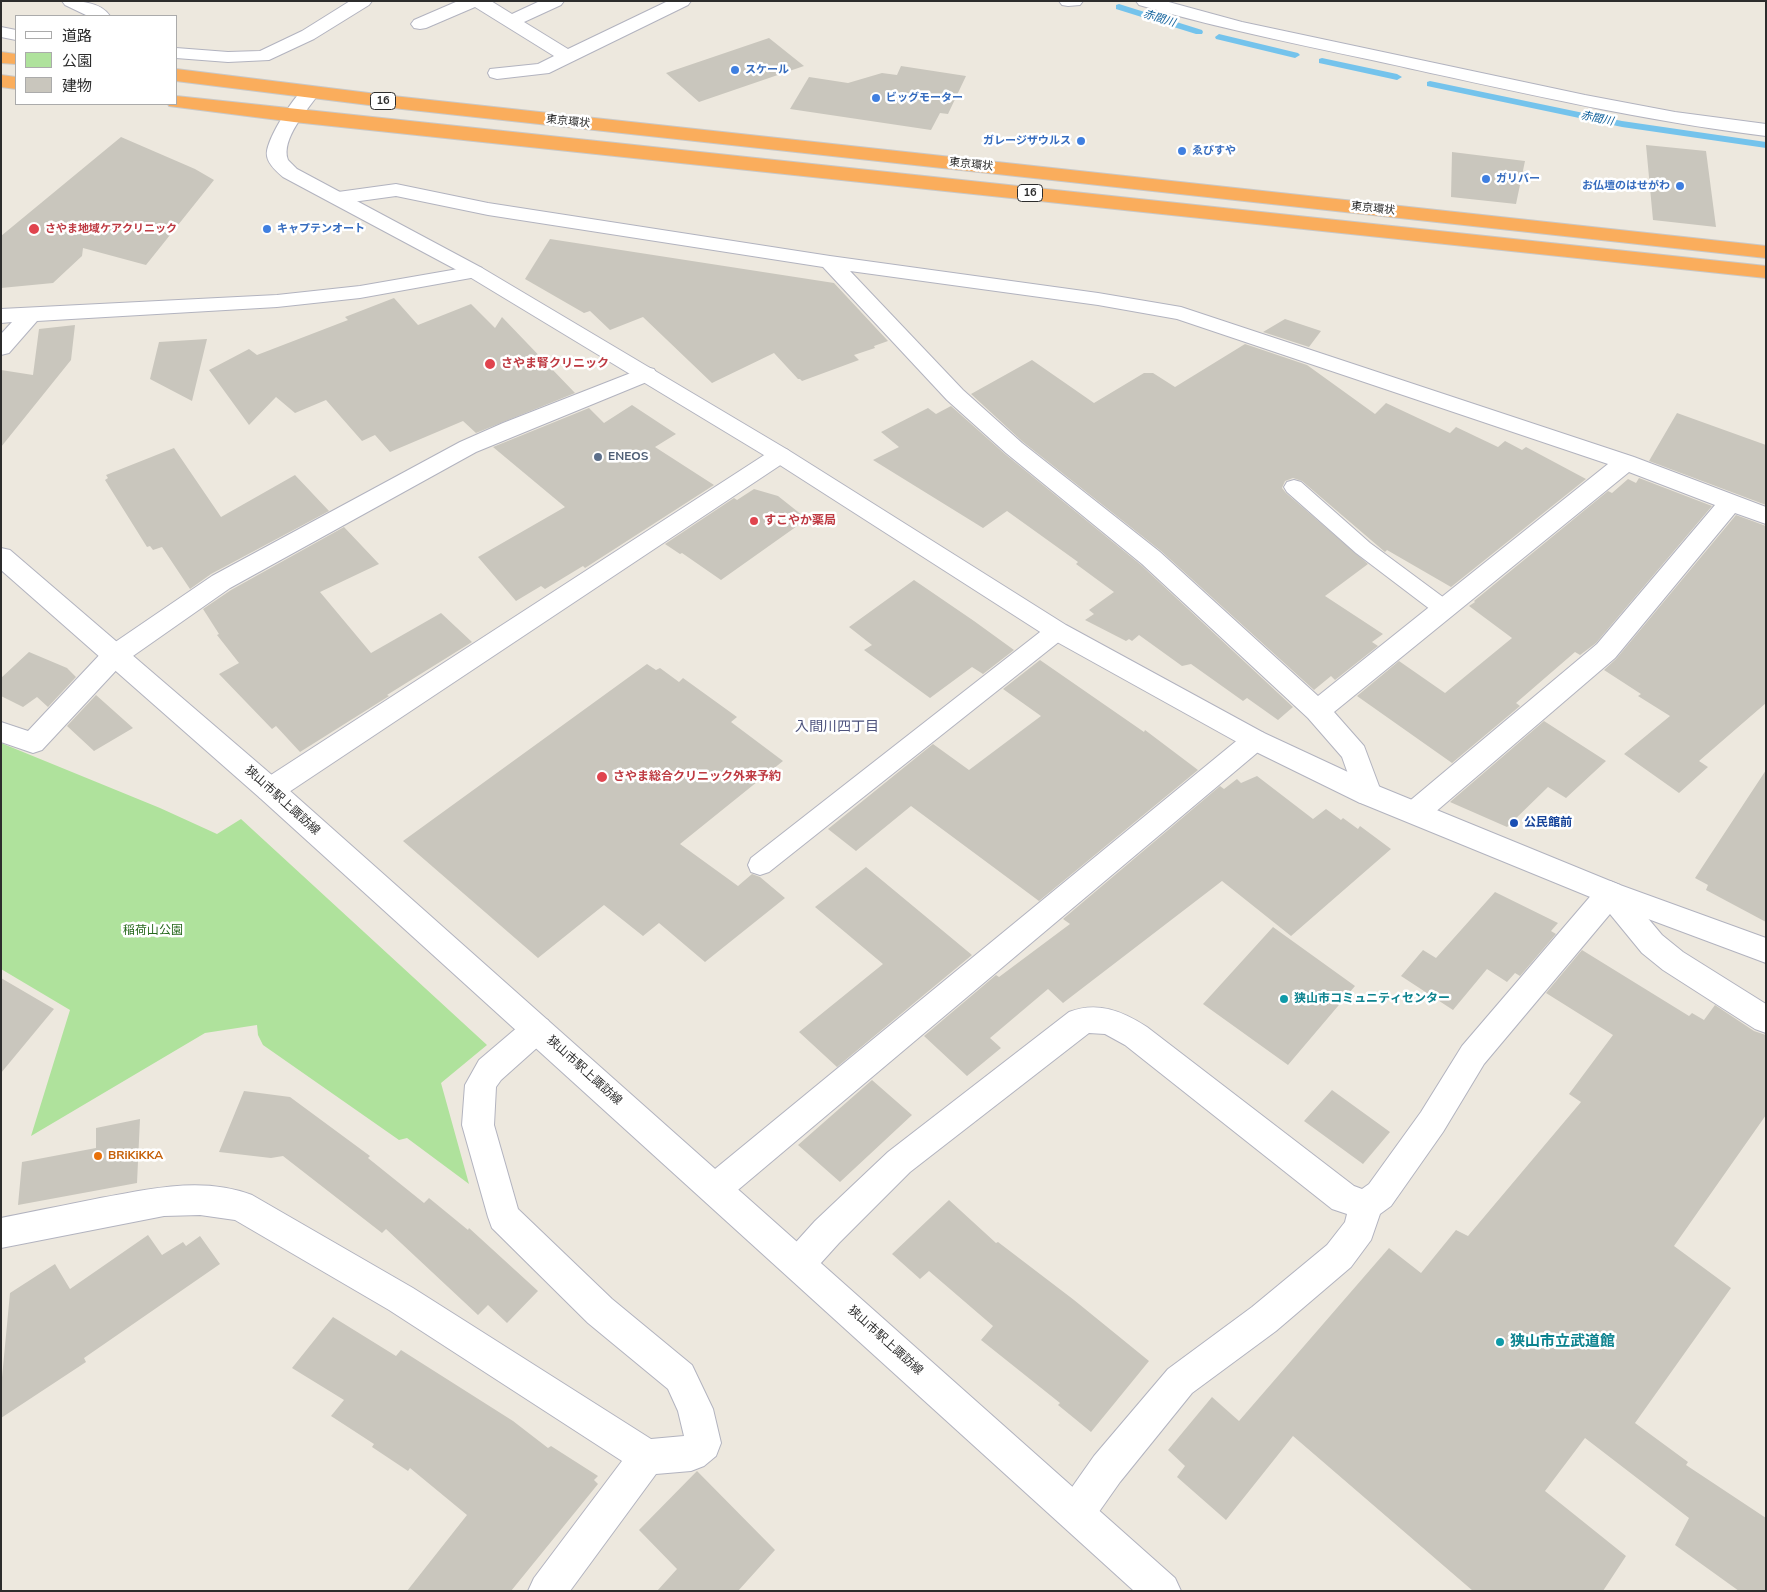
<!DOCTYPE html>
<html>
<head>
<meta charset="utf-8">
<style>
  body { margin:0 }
  #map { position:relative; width:1767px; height:1592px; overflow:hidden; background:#ede8de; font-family:"Nunito Sans","Noto Sans JP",sans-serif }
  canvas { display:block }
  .frame { position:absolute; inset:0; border:2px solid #2c2c2c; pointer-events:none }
  .legend { position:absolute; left:15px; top:15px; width:162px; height:90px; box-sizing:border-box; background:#fff; border:1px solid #ababab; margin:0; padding:6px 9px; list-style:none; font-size:15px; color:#2c2c2c }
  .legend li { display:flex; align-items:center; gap:10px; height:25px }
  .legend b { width:25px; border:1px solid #ababab }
</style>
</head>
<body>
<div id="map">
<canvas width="1767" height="1592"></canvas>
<div class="frame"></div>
<ul class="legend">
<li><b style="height:6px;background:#fff"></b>道路</li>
<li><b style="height:14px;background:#afe29c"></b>公園</li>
<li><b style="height:14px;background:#c9c6bd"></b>建物</li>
</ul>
</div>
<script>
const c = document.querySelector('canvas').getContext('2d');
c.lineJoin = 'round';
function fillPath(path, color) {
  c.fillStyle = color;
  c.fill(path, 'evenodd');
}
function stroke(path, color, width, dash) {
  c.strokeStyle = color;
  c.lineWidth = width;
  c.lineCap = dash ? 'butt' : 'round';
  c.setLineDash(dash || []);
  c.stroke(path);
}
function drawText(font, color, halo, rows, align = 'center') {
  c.font = font + ' "Nunito Sans","Noto Sans JP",sans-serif';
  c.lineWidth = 5;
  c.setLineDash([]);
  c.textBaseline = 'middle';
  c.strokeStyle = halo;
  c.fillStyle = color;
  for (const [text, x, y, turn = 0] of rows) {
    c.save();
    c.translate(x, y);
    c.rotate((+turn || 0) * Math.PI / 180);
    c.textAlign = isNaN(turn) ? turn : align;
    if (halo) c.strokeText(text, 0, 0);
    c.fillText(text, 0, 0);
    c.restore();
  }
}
fillPath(new Path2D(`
  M1,743L160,808L217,834L241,819L487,1045L441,1083L469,1184L407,1138L399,1140L263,1045L258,1035L257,1025L205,1033L31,1136L70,1010L1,969Z`), '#afe29c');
fillPath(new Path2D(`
  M1119,4L1202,30L1203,32L1202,34H1196L1116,9V5Z
  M1219,34L1298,53L1300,55L1295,58L1216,39L1215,37Z
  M1322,58L1397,74L1402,77L1397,80L1319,63V59Z
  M1430,81L1622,121L1766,142V148L1622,127L1427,86V82Z`), '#74c3ec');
fillPath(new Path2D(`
  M769,38L804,66L699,102L666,73Z
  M901,66L966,76L948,114L940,113L931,130L790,109L809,77L848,83L882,73L897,75Z
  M121,137L195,169L214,180L146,265L83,248L82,256L53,283L1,288V236Z
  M1646,145L1706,151L1716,227L1653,220Z
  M1452,152L1525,161L1516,204L1451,197Z
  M550,239L834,283L888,341L874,346L875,348L854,355L859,360L802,381L800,379H798L774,353L712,383L643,317L610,330L590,311L584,313L525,279Z
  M394,298L418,325L471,304L495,328L502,317L575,393L476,433L463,421L390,452L375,435L362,441L326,400L295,413L276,397L249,425L209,370L249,349L257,355L348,320L345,317Z
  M1285,319L1321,331L1309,347L1263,332Z
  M75,325L71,360L1,447V370L33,375L39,329Z
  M207,339L192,401L150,379L159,342Z
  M1245,344L1307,365L1375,414L1386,403L1450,433L1456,427L1498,447L1505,441L1522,450L1526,447L1586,479L1451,587L1387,550L1385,552L1302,481L1293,478L1285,481L1282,488L1286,493L1368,564L1325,596L1383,634L1372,642L1378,646L1335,680L1331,676L1314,690L1161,551L1023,442L971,394L1032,360L1094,403L1144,373H1153L1175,387Z
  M632,405L676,434L655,447L714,485L585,568L583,566L545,589L541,586L516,601L478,557L565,507L493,447L589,408L604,423Z
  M951,406L1005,454L1141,565L1293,707L1278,720L1247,698L1243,701L1191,664L1182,666L1139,635L1132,641L1129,639L1126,641L1085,620L1094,614L1089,610L1114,592L1076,564L1078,562L1007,511L983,528L873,460L899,447L881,432L928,408L936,414Z
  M1677,413L1766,445V505L1649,461Z
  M174,448L221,517L295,475L329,511L211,574L190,589L162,547L153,550L150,546L147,547L105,480L108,478L106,475Z
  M1639,478L1712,506L1596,643L1580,655L1575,652L1516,703L1520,706L1452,763L1357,696L1399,661L1445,693L1512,638L1469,606L1475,602L1474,601L1608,491L1612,493L1628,479L1636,483Z
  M754,489L778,496L807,519L721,580L682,553L680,554L665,544L734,498L737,500Z
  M1736,515L1766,526V703L1699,761L1708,767L1679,793L1624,754L1670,716L1638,696L1641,694L1604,670L1616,659Z
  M344,527L379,564L320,592L371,653L441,613L472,642L387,695L389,696L300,752L276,726L272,729L219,674L239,663L217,635L219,634L203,609L231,590Z
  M914,580L974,621L1014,650L983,674L972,667L930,698L864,650L872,645L849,627Z
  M29,652L67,668L76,677L48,707L37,697L23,707L1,696V678Z
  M1040,660L1144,732L1145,730L1198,770L1039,901L911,806L856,851L828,829L933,744L969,770L1041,716L1003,689Z
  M647,664L656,670L660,668L679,682L683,678L737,717L731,722L783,761L680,844L738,886L752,874L760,877L785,898L705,962L659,923L643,936L604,905L538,958L403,841Z
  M96,695L133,728L94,751L67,726Z
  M1544,721L1606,761L1566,798L1548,787L1507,827L1450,802Z
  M1766,770V922L1706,890L1708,885L1695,878Z
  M1257,776L1313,819L1326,809L1341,820L1343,818L1358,829L1360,826L1391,849L1291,936L1222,881L1063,1003L1048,989L990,1038L1001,1048L967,1076L924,1036L996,975L999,977L1070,924L1063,919L1220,786L1224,789L1237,779L1241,783Z
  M866,867L972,955L837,1067L799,1032L883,964L815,907Z
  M1495,892L1558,923L1551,931L1556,934L1520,976L1515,973L1507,982L1487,969L1453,1010L1401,976L1423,950L1436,958Z
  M1273,927L1355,986L1288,1065L1203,1004Z
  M1582,950L1689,1016L1692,1013L1704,1020L1715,1005L1754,1031L1766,1035V1115L1674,1246L1731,1288L1635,1423L1688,1462L1686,1465L1766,1518V1591H1739L1675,1545L1689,1518L1585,1438L1545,1491L1626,1556L1603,1591H1473L1293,1436L1226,1520L1177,1477L1185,1466L1168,1450L1212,1397L1239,1421L1389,1248L1421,1273L1456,1230L1468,1236L1581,1102L1569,1094L1613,1035L1546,993Z
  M1,978L54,1009L1,1073Z
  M872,1080L912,1115L840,1182L798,1145Z
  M1332,1090L1390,1132L1363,1164L1304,1121Z
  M244,1091L290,1097L370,1156L368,1158L424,1203L429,1198L468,1230L469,1228L538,1291L507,1323L488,1305L478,1315L386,1229L382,1233L283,1156L271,1158L219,1152Z
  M140,1119L137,1183L18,1205L22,1162L96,1148V1128Z
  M949,1200L996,1243L998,1242L1074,1300L1149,1361L1091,1432L1058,1405L1060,1403L981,1340L993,1326L929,1271L920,1279L892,1254Z
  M148,1235L162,1255L183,1242L186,1246L200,1236L220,1264L84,1358L86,1362L1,1418V1388L10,1293L55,1264L70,1289Z
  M333,1317L396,1356L401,1350L513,1421L548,1448L551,1446L598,1476L594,1480L598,1484L511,1591H407L467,1515L410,1468L408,1471L372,1447L374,1444L331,1416L344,1400L292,1368Z
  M697,1471L775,1550L738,1591H657L677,1569L639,1530Z`), '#c9c6bd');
const lane = new Path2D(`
  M1294,480L1301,482L1370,543L1451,603L1454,608L1451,613L1443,616L1435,613L1356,553L1287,492L1284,487L1287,482Z
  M1057,623L1065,625L1068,631L1065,637L769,872L760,875L751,872L748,865L751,858L1049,625Z`);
const street = new Path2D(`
  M62,1C78,1 100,1 110,16H88L65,5Z
  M350,1H372L369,5L314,39L269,60L228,62L176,58V48L228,52L260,51L302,31Z
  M458,1H491L512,14L540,1H564L561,5L524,22L568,49L668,1H691L688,5L549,73L497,79L490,77L488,73L490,69L538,64L554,56L475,7L426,28L420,29L414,28L411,24L414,20Z
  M1059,1H1083L1080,5L1068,6L1062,5Z
  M1136,1H1165L1242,22L1585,95L1675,112L1766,124V136C1645,121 1527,94 1408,68C1318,48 1227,31 1139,5Z
  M1,27L16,30V40L1,37Z
  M396,184L488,203L830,256L1098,293L1181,307L1634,457L1766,507V524L1735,513L1615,658L1426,820L1416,823L1406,820L1402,812L1406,804L1597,644L1715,505L1629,472L1334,712L1364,746L1382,794L1378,802L1368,805L1358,802L1342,757L1308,718L1142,564L1006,453L947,400L823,267L488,215L396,196L338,204L331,202L328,198L331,194L338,192ZM850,271L1098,305L1177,319L1608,464L1318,696L1160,552L1022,443L963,390Z
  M475,266L482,268L485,272L482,276L360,298L277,307L37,321L9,353L1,355V334L12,322L1,323V309L277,295L360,286Z
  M646,367L654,369L657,374L654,379L476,452L230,588L123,663L42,750L33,753L1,742V722L28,731L105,649L212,576L460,442L503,423Z
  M780,447L788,450L792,455L788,460L280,798L270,801L260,798L256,790L260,782L772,450Z
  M1255,730L1264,733L1268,740L1264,747L726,1200L715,1204L704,1200L699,1189L704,1178L1246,733Z
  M1610,881L1620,885L1662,935L1683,952L1766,1004V1033L1755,1029L1663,970L1642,953L1610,914L1484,1064L1443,1132L1391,1206L1380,1214L1371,1240L1351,1267L1276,1331L1192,1393L1120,1482L1089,1526L1076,1531L1063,1526L1058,1513L1063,1500L1094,1456L1168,1369L1252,1307L1327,1245L1345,1222L1347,1214L1332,1209L1125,1045L1105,1034L1089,1033L910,1172L839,1243L811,1274L799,1279L787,1274L782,1263L787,1252L815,1221L888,1152L1069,1012C1098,1001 1122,1011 1147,1027L1354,1186L1362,1189L1369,1184L1421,1112L1462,1046L1600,885Z
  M537,1016L548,1020L552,1029L548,1038L501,1080L496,1087L494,1125L518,1209L612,1299L692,1365L713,1409L721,1443L716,1456L704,1466L691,1471L656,1474L570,1591H528L534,1578L622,1461L389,1310L235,1220L200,1215L164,1216L1,1248V1218C34,1211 67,1205 100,1198C150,1189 202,1176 252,1195L413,1288L651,1439L684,1436L678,1411L668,1389L588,1323L492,1228L488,1217L462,1125L465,1085L479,1060L526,1020Z`);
const secondary = new Path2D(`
  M311,86L318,88L320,92C309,108 280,139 288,160L297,169L482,268L788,450L1066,625L1264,733L1378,786L1620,885L1766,938V963L1600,901L1358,802L1246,747L1048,637L772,460L468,276L283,177C277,172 268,164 267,156C264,143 293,97 304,89C305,88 309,87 311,86Z
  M1,548L10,550L280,782L1175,1578L1181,1591H1134L260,798L1,570Z`);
const highway = new Path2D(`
  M1,52L16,54V64L1,63Z
  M176,69L393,96L1766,246V258L393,108L176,81Z
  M1,75L16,77V89L1,87Z
  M176,96L1766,266V278L294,122L169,106L168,104H176Z`);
stroke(lane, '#b2b3bf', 2);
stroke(street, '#b2b3bf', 2);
stroke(secondary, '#b2b3bf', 2);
stroke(highway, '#c8c8c8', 2);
fillPath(lane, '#fff');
fillPath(street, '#fff');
fillPath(secondary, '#fff');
fillPath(highway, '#faad5c');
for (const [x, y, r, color] of [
  [735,70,5,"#3f7fe0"],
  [876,98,5,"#3f7fe0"],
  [1081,141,5,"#3f7fe0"],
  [1182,151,5,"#3f7fe0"],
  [1486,179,5,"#3f7fe0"],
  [1680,186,5,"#3f7fe0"],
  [34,229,6,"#e0444e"],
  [267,229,5,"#3f7fe0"],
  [490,364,6,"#e0444e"],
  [598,457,5,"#5c6f8a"],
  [754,521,5,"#e0444e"],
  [602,777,6,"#e0444e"],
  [1514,823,5,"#1a4fb4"],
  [1284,999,5,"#0f9aa8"],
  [98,1156,5,"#e8710a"],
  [1500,1342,5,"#0f9aa8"]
]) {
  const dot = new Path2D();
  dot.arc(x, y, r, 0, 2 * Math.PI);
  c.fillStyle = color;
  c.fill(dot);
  stroke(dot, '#fff', 2);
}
drawText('italic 11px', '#11619b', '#fff', [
  ["赤間川",1159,19,17],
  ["赤間川",1597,119,12]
]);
drawText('bold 11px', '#366cbe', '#fff', [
  ["スケール",745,70],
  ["ビッグモーター",886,98],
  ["ガレージザウルス",1071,141,"right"],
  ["ゑびすや",1192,151],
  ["ガリバー",1496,179],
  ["お仏壇のはせがわ",1670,186,"right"],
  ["キャプテンオート",277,229]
], 'left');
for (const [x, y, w] of [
  [383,101,25],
  [1030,193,25]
]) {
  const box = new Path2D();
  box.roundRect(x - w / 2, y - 8.5, w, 17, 4);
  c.fillStyle = '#fff';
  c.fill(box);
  stroke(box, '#2c2c2c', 1);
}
drawText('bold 11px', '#2c2c2c', null, [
  ["16",383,101],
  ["16",1030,193]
]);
drawText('11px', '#2c2c2c', '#fff', [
  ["東京環状",568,122,6],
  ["東京環状",971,165,6],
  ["東京環状",1373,209,6]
]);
drawText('bold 11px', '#be3a42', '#fff', [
  ["さやま地域ケアクリニック",45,229]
], 'left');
drawText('bold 12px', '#be3a42', '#fff', [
  ["さやま腎クリニック",501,364],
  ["すこやか薬局",764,521],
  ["さやま総合クリニック外来予約",613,777]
], 'left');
drawText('bold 12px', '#4e5e75', '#fff', [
  ["ENEOS",608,457]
], 'left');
drawText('12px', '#2c2c2c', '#fff', [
  ["狭山市駅上諏訪線",282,801,42],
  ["狭山市駅上諏訪線",584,1071,42],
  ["狭山市駅上諏訪線",885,1341,42]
]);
drawText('bold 12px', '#164399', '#fff', [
  ["公民館前",1524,823]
], 'left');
drawText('12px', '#26681c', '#fff', [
  ["稲荷山公園",153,931]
]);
drawText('bold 12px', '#0d838f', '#fff', [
  ["狭山市コミュニティセンター",1294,999]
], 'left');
drawText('bold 12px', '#c56008', '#fff', [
  ["BRiKiKKA",108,1156]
], 'left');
drawText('14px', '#4d527c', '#fff', [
  ["入間川四丁目",837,728]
]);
drawText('bold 15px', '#0d838f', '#fff', [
  ["狭山市立武道館",1510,1342]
], 'left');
</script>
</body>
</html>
